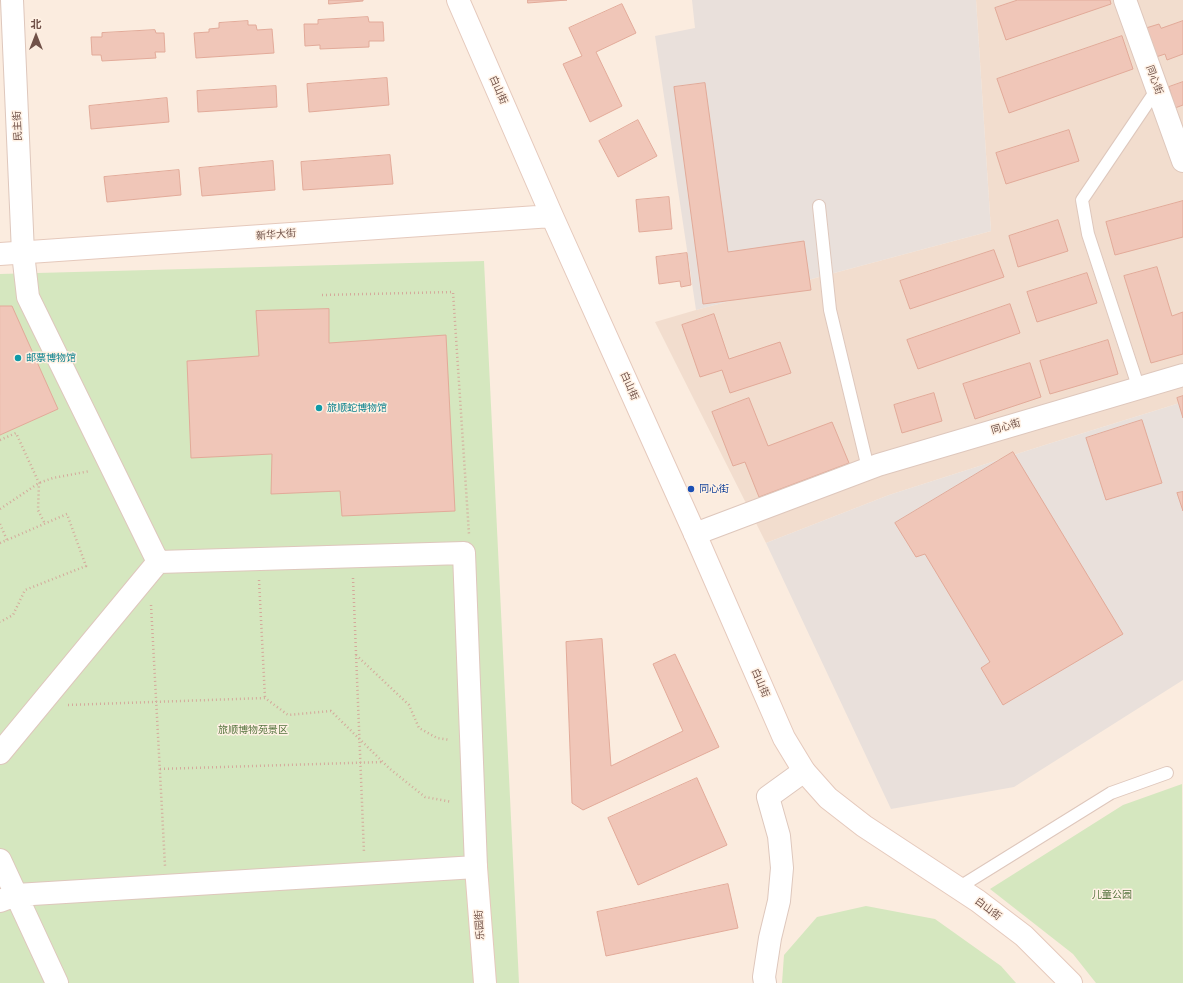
<!DOCTYPE html>
<html>
<head>
<meta charset="utf-8">
<style>
  body { margin:0 }
  #map { position:relative; width:1183px; height:983px; overflow:hidden; background:#fbecdf; font-family:Helvetica,"Noto Sans SC",sans-serif }
  canvas { display:block }
  .north { position:absolute; left:16px; top:16px; width:40px; height:40px; -webkit-text-stroke:3px #fff1e4; paint-order:stroke; rotate:0deg; font-size:11px; font-weight:700; line-height:16px; text-align:center; color:#705148 }
  .north::after { content:''; display:block; margin:auto; width:14px; height:18px; background:#705148; clip-path:polygon(50% 0,100% 100%,50% 72%,0 100%) }
</style>
</head>
<body>
<div id="map">
<canvas width="1183" height="983"></canvas>
<div class="north">北</div>
</div>
<script>
const c = document.querySelector('canvas').getContext('2d');
c.lineJoin = 'round';
function fillPath(path, color) {
  c.fillStyle = color;
  c.fill(path, 'evenodd');
}
function stroke(path, color, width, dash) {
  c.strokeStyle = color;
  c.lineWidth = width;
  c.lineCap = dash ? 'butt' : 'round';
  c.setLineDash(dash || []);
  c.stroke(path);
}
function drawText(font, color, halo, rows, align = 'center') {
  c.font = font + ' Helvetica,"Noto Sans SC",sans-serif';
  c.lineWidth = 3;
  c.setLineDash([]);
  c.textBaseline = 'middle';
  c.strokeStyle = halo;
  c.fillStyle = color;
  for (const [text, x, y, turn = 0] of rows) {
    c.save();
    c.translate(x, y);
    c.rotate((+turn || 0) * Math.PI / 180);
    c.textAlign = isNaN(turn) ? turn : align;
    if (halo) c.strokeText(text, 0, 0);
    c.fillText(text, 0, 0);
    c.restore();
  }
}
fillPath(new Path2D(`
  M976,0H1183V402L1048,444L889,495L766,543L655,322L696,310L991,231Z`), '#f2ddce');
fillPath(new Path2D(`
  M692,0H976L991,231L696,310L655,36L695,28Z
  M1183,402V680L1014,787L891,809L766,543L889,495L1048,444Z`), '#e9e0db');
fillPath(new Path2D(`
  M484,261L519,983H0V274Z
  M1182,784L1183,983H1096L1073,954L990,889L1123,805Z
  M866,906L935,919L1001,966L1016,983H782L784,955L817,917Z`), '#d5e7bf');
const building = new Path2D(`
  M329,0H363V1L329,4Z
  M528,0H567L528,3Z
  M1018,0H1110L1111,4L1006,40L995,8Z
  M622,4L636,33L596,52L622,106L590,122L563,64L582,56L569,28Z
  M368,17L369,22H383L384,41H369V47L320,49V45L305,46L304,24H318V20Z
  M248,21V25H256L257,30L272,29L274,53L196,58L194,33L209,32V29L219,28V23Z
  M1183,21V54L1167,60L1165,54L1156,57L1146,28L1159,24L1161,28Z
  M155,30L156,33H164L165,52H155L156,58L102,61L101,55H92L91,37H102V33Z
  M1122,36L1133,69L1009,113L997,79Z
  M387,78L389,105L309,112L307,84Z
  M1183,82V105L1175,108L1169,87Z
  M705,83L728,252L804,241L811,290L703,304L674,87Z
  M276,86L277,107L198,112L197,91Z
  M167,98L169,122L91,129L89,106Z
  M638,120L657,156L618,177L599,141Z
  M1069,130L1079,161L1006,184L996,153Z
  M390,155L393,184L303,190L301,162Z
  M273,161L275,190L202,196L199,168Z
  M179,170L181,195L107,202L104,177Z
  M669,197L672,229L639,232L636,200Z
  M1183,201V237L1115,255L1106,222Z
  M1058,220L1068,251L1018,267L1009,236Z
  M994,250L1004,277L910,309L900,281Z
  M687,253L691,285L681,287L680,281L659,284L656,257Z
  M1157,267L1172,316L1183,312V354L1151,363L1124,276Z
  M1087,273L1097,303L1037,322L1027,292Z
  M1010,304L1020,333L918,369L907,340Z
  M0,306H12L58,409L0,435Z
  M329,309V343L446,335L455,511L342,516L340,491L271,494L272,454L191,458L187,361L259,356L256,311Z
  M714,314L729,359L780,342L791,373L730,393L722,370L700,377L682,325Z
  M1108,340L1118,374L1050,394L1040,361Z
  M1030,363L1041,397L975,419L963,384Z
  M934,393L942,421L902,433L894,405Z
  M1183,396V418L1177,398Z
  M749,398L768,446L832,422L849,463L759,497L745,462L733,466L712,412Z
  M1142,420L1162,483L1106,500L1086,438Z
  M1013,452L1123,634L1003,705L981,668L990,662L925,554L916,557L895,523Z
  M1183,492V511L1177,493Z
  M602,639L611,766L683,731L653,664L675,654L719,747L583,810L572,803L566,642Z
  M697,778L727,845L638,885L608,818Z
  M728,884L738,928L606,956L597,912Z`);
fillPath(building, '#f0c6b8');
stroke(building, '#e2aa99', 1);
const lane = new Path2D(`
  M819,206L830,310L868,468
  M1139,389L1088,234L1082,200L1157,89
  M958,888L1111,793L1167,773`);
const street = new Path2D(`
  M12,0L23,253L28,297L158,562
  M1125,0L1183,161
  M695,534L878,465L1183,375
  M0,753L158,562L464,553L476,867L16,895L0,901
  M0,860L57,983
  M765,983L764,977L770,938L779,901L782,868L779,836L768,797L804,771`);
const secondary = new Path2D(`
  M458,0L552,216L695,534L784,738L804,771L828,798L864,826L978,901L1024,936L1071,983
  M0,254L552,216
  M476,867L485,983`);
stroke(lane, '#dec7bc', 14);
stroke(street, '#dec7bc', 24);
stroke(secondary, '#e5c9bc', 24);
stroke(new Path2D(`
  M322,295L453,292L469,534
  M0,440L16,433L39,483L38,510L45,524
  M0,509L39,483L53,478L90,471
  M0,524L7,540
  M0,543L67,514L86,566L25,590L13,615L0,622
  M353,578L364,853
  M259,580L265,698
  M151,605L165,866
  M356,655L409,705L419,728L437,738L450,740
  M68,705L265,698L288,715L331,711L390,769L425,797L452,802
  M160,769L382,762`), '#d4a99b', 2.5, [1, 3]);
stroke(lane, '#fff', 12);
stroke(street, '#fff', 22);
stroke(secondary, '#fff', 22);
for (const [x, y, r, color] of [
  [18,358,4,"#0f9aa8"],
  [319,408,4,"#0f9aa8"],
  [691,489,4,"#1a4fb4"]
]) {
  const dot = new Path2D();
  dot.arc(x, y, r, 0, 2 * Math.PI);
  c.fillStyle = color;
  c.fill(dot);
  stroke(dot, '#fff1e4', 1.5);
}
drawText('10px', '#705148', '#fff1e4', [
  ["同心街",1154,80,70],
  ["白山街",498,90,66],
  ["民主街",18,126,-93],
  ["新华大街",276,235,-4],
  ["白山街",629,386,66],
  ["同心街",1006,427,-16],
  ["白山街",760,683,67],
  ["白山街",988,909,37],
  ["乐园街",480,925,-94]
]);
drawText('10px', '#0d838f', '#fff1e4', [
  ["邮票博物馆",26,358],
  ["旅顺蛇博物馆",327,408]
], 'left');
drawText('10px', '#164399', '#fff1e4', [
  ["同心街",699,489]
], 'left');
drawText('10px', '#587641', '#fff1e4', [
  ["旅顺博物苑景区",253,730],
  ["儿童公园",1112,895]
]);
</script>
</body>
</html>
